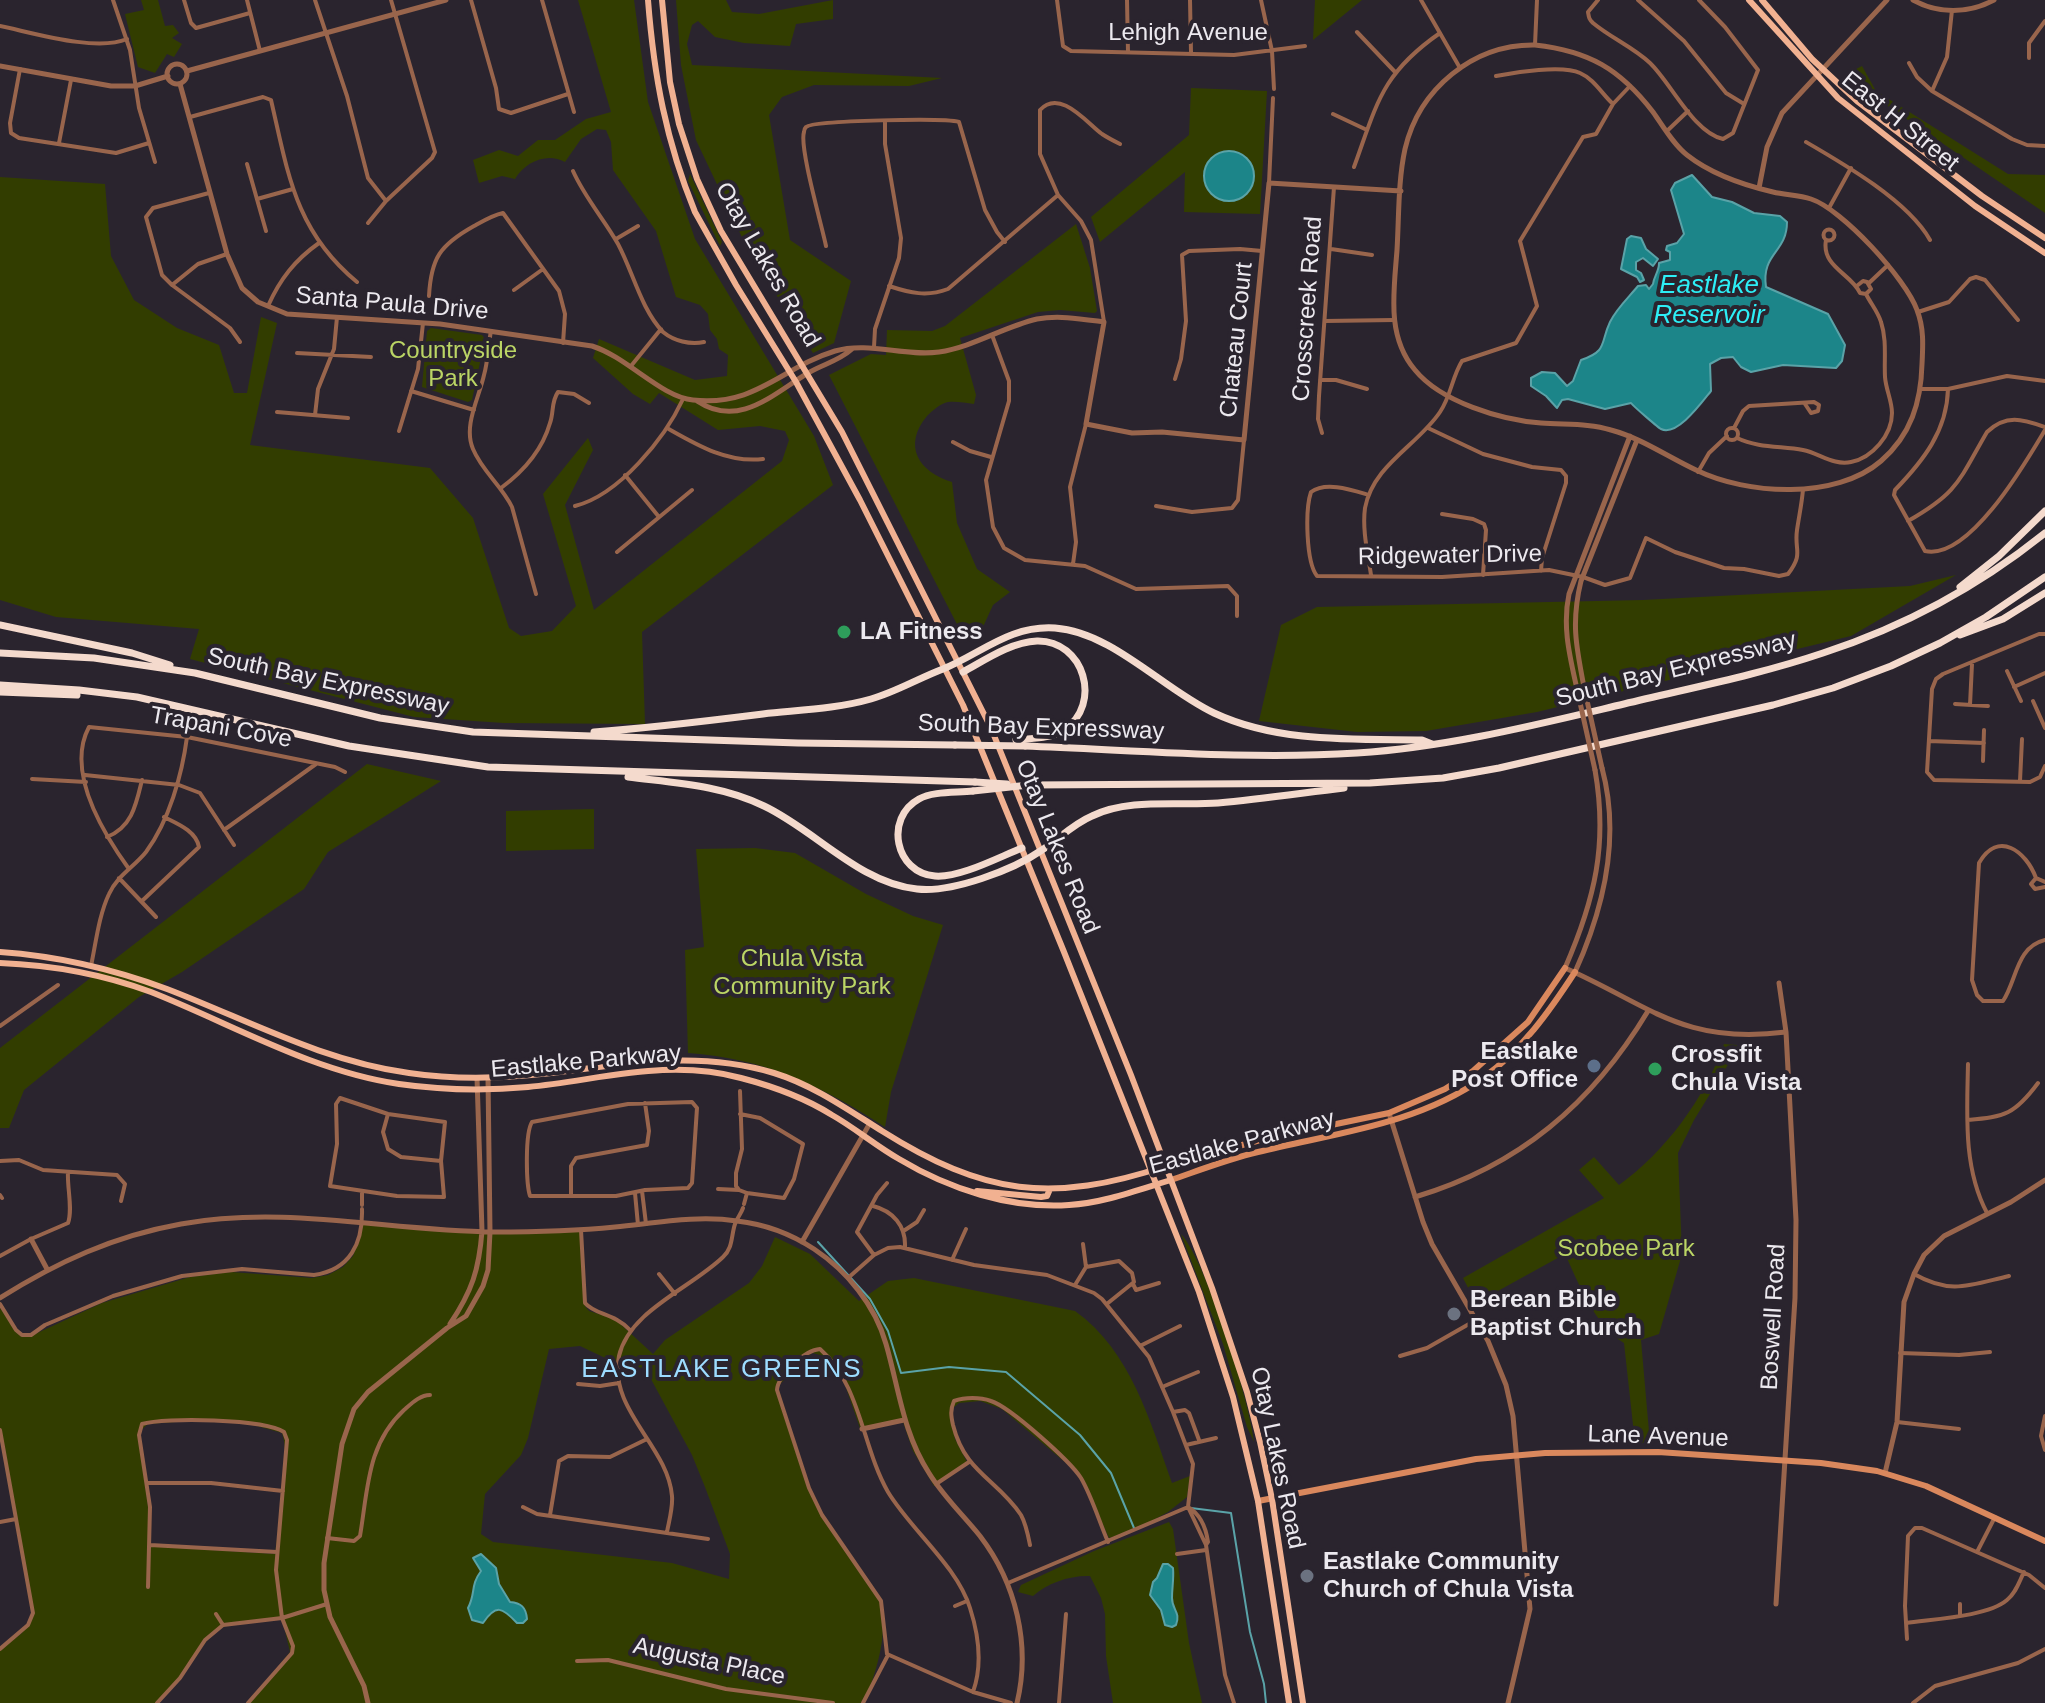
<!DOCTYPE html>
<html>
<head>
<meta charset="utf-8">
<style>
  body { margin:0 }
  canvas { display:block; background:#2a242e }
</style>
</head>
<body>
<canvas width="2045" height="1703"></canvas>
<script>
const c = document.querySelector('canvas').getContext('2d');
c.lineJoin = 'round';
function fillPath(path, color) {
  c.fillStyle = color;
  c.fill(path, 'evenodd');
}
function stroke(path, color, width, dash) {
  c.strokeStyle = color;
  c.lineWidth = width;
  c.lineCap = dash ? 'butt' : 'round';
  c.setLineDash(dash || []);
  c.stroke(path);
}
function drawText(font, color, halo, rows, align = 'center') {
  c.font = font + ' Arial,sans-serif';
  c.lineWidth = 8;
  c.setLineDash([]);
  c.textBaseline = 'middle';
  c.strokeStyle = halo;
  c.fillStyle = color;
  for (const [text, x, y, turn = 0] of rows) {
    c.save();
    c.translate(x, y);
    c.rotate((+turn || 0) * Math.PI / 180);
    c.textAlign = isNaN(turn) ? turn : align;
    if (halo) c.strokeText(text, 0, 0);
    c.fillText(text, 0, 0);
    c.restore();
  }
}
fillPath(new Path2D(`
  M141,0H158L165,26L173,25L179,33L172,38L182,44L174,57L167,54L155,73L138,67L125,14L144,10Z
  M578,0H634L648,102L695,239L814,436L833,485L642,632L645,724L504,723L414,717L190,659L199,629L56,617L0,600V177L105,184L111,256L134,300L177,328L219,345L234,393H247L261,317L277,323L250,445L430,468L473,518L509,628L521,636L552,631L576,606L543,494L588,438L593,450L565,505L594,610L782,461L789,440L785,431L760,426L718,430L659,393L650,404L633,394L593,358L599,339L695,380L727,376L728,355L719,349L717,339L710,330L708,314L700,305L676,297L656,231L613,170L611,142L606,130L597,129L581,139L565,162C547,152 525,162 515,179L502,176L479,183L473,160L499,150L518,156L538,140H555L586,119L611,112Z
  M676,0H726L732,12L759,14L833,0V19L796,24L790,46L744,43L715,37L698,21L692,25L687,44L692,65L942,78L909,86L814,85L782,97L769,115L790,240L851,281L834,343L813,353L748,250L696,140L681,65Z
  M1315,0H1362L1313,40Z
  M1862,66L1876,91L2008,174L2045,175V213L1864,90L1848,73Z
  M1191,88L1267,91L1260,214L1184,212L1185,172L1100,242L1091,217L1189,135Z
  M690,174L722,242L720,246L688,181Z
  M1076,224L1090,268L1097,311L1095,313L1060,310L1038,312L960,338L976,395L974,404C966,403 956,401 948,402C941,403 932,411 927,416C902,446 919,472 952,482L957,523L977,569L1010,592L993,605L977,640L963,636L829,375L871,354L886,355L887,330L932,331L945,326Z
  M431,328L482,335L485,339L472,400L468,402L422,387L427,331Z
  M1956,575L1851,636L1537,712L1426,731L1357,732L1259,721L1281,625L1317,607L1643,600L1910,586Z
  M367,764L441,781L328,852L304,889L182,972L139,997L24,1090L9,1128H0V1048Z
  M594,809V849L506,851V811Z
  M755,848L795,853L866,894L913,916L943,925L891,1092L885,1127C822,1086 764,1058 688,1053L685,950L704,947L696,849Z
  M1724,1044L1737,1045L1734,1055L1694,1120L1678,1153L1682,1254L1659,1334L1641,1340L1650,1443H1635L1624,1343C1595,1326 1579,1284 1565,1254L1476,1303L1463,1278L1604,1198L1579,1170L1594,1157L1619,1185C1665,1152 1705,1098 1724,1044Z
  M360,1224L468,1232L582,1229L585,1306L589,1311L615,1319L653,1354L665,1340L749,1283L762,1266L775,1237L810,1254L859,1301L888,1281L914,1278L1075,1311C1131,1351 1150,1421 1172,1483L1190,1476L1187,1497L1168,1512L1135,1530L1109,1538L1088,1492L1073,1469L1002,1409L980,1401L959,1403L953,1408L951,1418L955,1439L967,1462L934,1486L913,1451L902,1419L861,1431L844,1382L824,1356L812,1353L778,1386C790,1429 801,1474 821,1514C835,1542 876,1582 881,1607C888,1639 875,1672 865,1703H249L290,1652L282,1618L236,1622L214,1631L178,1680L157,1703H0V1650L22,1633L32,1616L0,1437V1308L17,1332L31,1336L102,1303L190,1277L231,1272L312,1278L328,1275L343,1267L353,1256L359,1240ZM580,1346L622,1366L645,1368L692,1455L705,1487L730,1554L729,1579L672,1563L493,1542L481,1534L485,1494L521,1455L528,1438L549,1349ZM176,1422H243L282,1433C291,1458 278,1526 275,1554L149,1546L148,1506L138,1433L148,1424Z
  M1181,1234C1206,1261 1250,1402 1254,1442L1247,1427L1223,1344Z
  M1169,1522L1173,1529L1189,1643L1202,1703H1113L1106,1656L1105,1614L1101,1598L1090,1576C1071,1575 1047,1583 1033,1596L1018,1592L1021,1585L1094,1551Z`), '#323d00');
const water = new Path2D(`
  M1204 176a25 25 0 1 1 50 0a25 25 0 1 1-50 0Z
  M1692,175L1712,197L1732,202L1754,213L1780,216L1787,222C1787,253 1761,253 1766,287L1828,314L1845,345L1842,361L1836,368L1783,365L1751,372L1741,367L1733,357L1721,358L1710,364L1711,391C1702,402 1677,437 1661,429C1659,428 1634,407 1631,403L1605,409L1568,399L1562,400L1557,408L1546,396L1531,386V378L1542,372L1555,373L1567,386L1573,381L1581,360C1608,351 1600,343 1610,322C1616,309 1629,297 1638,286L1646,285L1649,289L1653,284C1654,276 1659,272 1659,263L1670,260V252L1666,250L1667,246L1677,243L1684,234L1671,190L1675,183Z
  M1631,236L1641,238L1646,249L1658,259L1653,266L1643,258L1636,262V270L1641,273L1644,280L1640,282L1637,277L1621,269L1627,239Z
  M481,1554L496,1568L499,1584L510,1602C521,1603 526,1607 527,1619L523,1623H517C502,1607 496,1604 483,1623L472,1620L468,1608C476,1593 470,1586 481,1571L473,1558Z
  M1168,1564L1173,1568C1174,1579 1172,1587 1172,1598C1172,1610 1181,1612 1176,1625L1172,1627L1165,1625L1161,1610L1150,1595L1153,1582L1157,1578L1163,1564Z`);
fillPath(water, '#1c8589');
stroke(water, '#5aa3a8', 2);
stroke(new Path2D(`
  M818,1242L870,1299L888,1331L901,1373L949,1367L1006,1372L1080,1435L1111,1473L1134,1528
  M1191,1508L1231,1513L1250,1632L1264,1684L1266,1703`), '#5aa3a8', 2);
stroke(new Path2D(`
  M113,0L130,50L139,108L155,162
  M184,0L191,23L196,28L250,13
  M247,0L260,51
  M315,0L347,96L368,178L386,201
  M471,0L496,88L499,109L511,113L568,94
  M542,0L574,112
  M1057,0L1063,46L1071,51L1234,55L1305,46
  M1127,0L1128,52
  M1190,0L1191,52
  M1261,0L1272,51L1274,89
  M1421,0L1460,68
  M1598,0L1588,12C1589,18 1589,19 1593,23C1611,38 1633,47 1650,63C1671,83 1694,133 1723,139L1733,133L1758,70L1725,27L1699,0
  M1638,0L1684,41L1726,93L1744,104
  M0,26C34,33 96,52 127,39
  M1357,32L1396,73
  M1535,45L1537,0
  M2029,58V43L2045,21
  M1909,63L1917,77L1932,91L2012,139L2027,145L2045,146
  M20,69L10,123L11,133L19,138L116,153L149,143
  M1496,76C1515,72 1563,65 1580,73C1594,79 1602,94 1613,104
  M1932,91L1947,57L1952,10
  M1333,114L1367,130
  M190,117L263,97L271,100C288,173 295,231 357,282
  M1667,131L1688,111
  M1806,142C1844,164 1908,201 1930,240
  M59,143L71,80
  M247,164L266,231
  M1354,167C1377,104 1381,74 1440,33
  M573,171C585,198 604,219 618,244C633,272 641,309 663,332C674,341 690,345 704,342
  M1269,183L1273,98
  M209,193L153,208L146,217L162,275L172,285L230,328L240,342
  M257,199L293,189
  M1829,208L1851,168
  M368,223L386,201L432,158L435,152L391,0
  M1823.5 235a5.5 5.5 0 1 1 11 0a5.5 5.5 0 1 1-11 0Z
  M616,239L638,226
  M1826,240C1821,267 1852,274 1860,293L1866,294L1871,289L1867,282L1863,281L1858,285
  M826,246C822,226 799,147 804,132C804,131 805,128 806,127C815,120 946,118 959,122L985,210L997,232L1005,242
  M1331,249L1372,255
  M1869,283L1888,265
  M172,285L198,264L227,254
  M889,286C910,293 927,297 948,289L1058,195
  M514,290L543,269
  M429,296C431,258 440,245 474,226C483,221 493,215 503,213L559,291L565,314L563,343
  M268,306C280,279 295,260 319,243
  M1918,312L1949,302L1970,279L1976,277L1985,280L2018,320
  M1325,321L1394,320
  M1104,322L1091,240L1081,221L1058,195L1040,154V110C1060,88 1087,123 1102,134C1108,138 1114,141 1120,144
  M491,331C488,346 488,361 484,375C479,398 463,426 473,449C482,471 502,486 512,507L536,594
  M992,335L1009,381V401L986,480L993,527L1004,548L1025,560L1085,566L1136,589L1228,586L1237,596V616
  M874,347L875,329L899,258L901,238L885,144V121
  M297,353L371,357
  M631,366L661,329
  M1175,379L1181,359L1186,321L1182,255L1189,251L1240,249L1262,251
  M1320,380H1336L1367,389
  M1921,389H1948L2007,376L2045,381
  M1948,389C1947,431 1923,461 1895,490L1894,495L1925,551C1969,561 2026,462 2045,430
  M411,391L474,410
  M277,412L348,418
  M315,415L318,389L334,349L337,317
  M667,428C697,445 727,463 763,459
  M1428,428L1483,454L1532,467L1561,470L1566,476V483L1542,558L1541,571
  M1734,428L1743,411L1749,406L1814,402L1819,405L1818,411L1811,413L1805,404
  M1726 434a6 6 0 1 1 12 0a6 6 0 1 1-12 0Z
  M399,431L418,369L423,323
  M1322,433L1318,419L1319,396L1334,187
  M1737,438C1758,448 1781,446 1803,450C1819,453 1834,466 1851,462C1872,458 1892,435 1892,413C1892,401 1886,390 1885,377C1884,359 1887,340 1881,322C1878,312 1871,304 1866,294
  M953,442L970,451L991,457
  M1698,472L1709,453L1727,436
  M625,475L659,517
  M501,488C524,471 542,451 550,423C554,412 551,402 558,392L574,394L589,403
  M1369,495C1352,490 1326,481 1311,492C1305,510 1306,562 1317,576L1442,577L1549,570L1583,577L1605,585L1630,578L1646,538L1675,552L1724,568L1744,569L1779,576L1788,574C1804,553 1794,551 1797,530C1799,516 1802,503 1803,489
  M575,506C619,495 665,438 683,399
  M1156,506L1192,512L1232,508L1238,500L1244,440
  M1442,514L1473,519L1484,524L1486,530L1483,575
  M1908,521C1959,492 1959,480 1987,432C2006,414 2022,419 2045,427
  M617,552L692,490
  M1073,564L1076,542L1070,487L1086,424
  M1371,575C1368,554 1362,530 1365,508C1373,465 1418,445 1440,412C1451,396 1452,377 1462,361L1516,343L1537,306L1520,241L1583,137L1596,134L1613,104L1630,86
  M2045,634H2039L1943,674L1936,679L1932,689L1927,772L1934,780L2030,782L2040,777L2045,766
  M2007,671L2021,701
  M2014,687L2045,673
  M2033,701L2045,728
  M1955,704L1988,706
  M1970,705L1972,664
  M1929,741L1984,743
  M1983,761L1984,730
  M85,775L179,785L200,793L234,845
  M32,779L86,782
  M2020,781L2022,739
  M224,830L316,764
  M107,837C132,827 136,805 142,780
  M129,869C103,833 65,772 89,727L187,737L335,767L345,772
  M119,878L156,917
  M2036,878C2026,851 1998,830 1979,863L1972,980L1977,995L1983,1001H2003C2017,980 2016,947 2045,940
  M2045,882L2036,878L2031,884L2035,889L2045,887
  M142,901L199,847C196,831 178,824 164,817
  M91,966C96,942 99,915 109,894C117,876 134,867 146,852C169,821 182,775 187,737
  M0,1026L58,985
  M1968,1064C1967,1114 1963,1168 1987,1213
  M740,1091L742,1149L736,1173V1186L739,1190L747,1193L784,1198L794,1179L803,1144L760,1118L740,1114
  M340,1098L388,1114L445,1122L441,1161L444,1197L397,1196L330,1186L337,1144L336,1104Z
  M692,1102L697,1108L692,1183L688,1188L645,1190L616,1196H530C526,1183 525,1133 532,1122L628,1104Z
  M388,1114L383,1132L388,1149L401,1157L441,1161
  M1968,1120C2005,1117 2015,1114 2038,1083
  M0,1161L19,1160L43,1170L117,1175L125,1184L121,1201
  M718,1189L739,1190
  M642,1191L646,1224
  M362,1192V1205
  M635,1193L638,1225
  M0,1195L2,1198
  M571,1196V1166L576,1158L647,1145L649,1131L645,1103
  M744,1204L747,1193
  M873,1206C893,1211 906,1226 905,1247
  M581,1230L585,1303C595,1315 614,1313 630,1330
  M905,1230L917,1222L924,1210
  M1083,1244L1086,1267
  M874,1255L857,1232L877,1195L887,1183
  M0,1256L31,1239L68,1223C73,1209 67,1188 68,1172
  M952,1260L966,1229
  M659,1274L675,1294
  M1914,1274C1951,1295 1970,1285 2009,1276
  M848,1278L874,1255L888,1248L900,1247L974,1265L1047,1275L1094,1293L1102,1299L1149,1357L1173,1412L1193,1464L1188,1507L1206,1545L1208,1542C1206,1528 1200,1514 1188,1507
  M1133,1284L1136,1290L1159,1283
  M1075,1285L1086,1267L1119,1261L1132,1273L1134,1282L1108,1303
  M0,1304L16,1330L22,1335H31L45,1325L113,1296L182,1276L242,1269L314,1275C350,1270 363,1243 362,1209
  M1142,1345L1180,1326
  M1900,1353L1959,1355L1990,1352
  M1400,1356L1427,1348L1476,1320
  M578,1384L600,1386L619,1383
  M1162,1387L1198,1372
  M1173,1412L1185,1410L1189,1413L1199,1440
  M2045,1416L2041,1436L2045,1450
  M1897,1422L1959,1429
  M0,1430L33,1613L28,1625L0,1649
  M1186,1445L1216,1438
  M147,1483H211L283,1491
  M936,1484L969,1462
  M523,1507L537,1514L708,1539
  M550,1515L559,1461L568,1456L610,1457L647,1439
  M0,1522L16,1519
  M667,1532C669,1521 673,1508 672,1496C668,1446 608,1410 619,1356C629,1311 691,1288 723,1257C733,1248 731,1236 735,1224C737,1218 741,1214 743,1208
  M327,1538L354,1541L360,1536C368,1489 367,1444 404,1410C412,1403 420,1395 430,1395
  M150,1545L277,1552
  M1030,1545C1028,1535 1026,1524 1021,1515C997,1479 965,1473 953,1425C951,1416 950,1410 954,1401C965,1397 980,1397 991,1401C1010,1407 1070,1461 1081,1478C1092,1497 1099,1521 1108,1542
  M1206,1545L1225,1675L1234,1703
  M1977,1552L1995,1517
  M1177,1554L1206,1550
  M1008,1583L1188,1507
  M148,1587L150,1507L139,1435L142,1424C165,1417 264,1419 284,1432L287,1440L276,1570L282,1618L293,1646L292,1653L248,1703
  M1960,1604V1615
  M955,1606L967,1601
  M216,1614L223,1625
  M1906,1623C1932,1619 1987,1617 2007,1600C2016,1593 2019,1582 2024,1572
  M1907,1639L1905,1606L1908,1536L1915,1528H1922L2029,1575L2045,1588
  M577,1661L608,1660L726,1689L833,1703
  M973,1692C983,1664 979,1636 970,1608C957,1566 911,1530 888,1492C862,1447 861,1385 820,1349C805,1350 778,1375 777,1390L809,1488L822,1515L881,1601L887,1654L973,1692L1011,1703
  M157,1703L180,1678L205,1640L223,1625L282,1618L327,1604
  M863,1703L888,1655
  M1059,1703L1066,1614
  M1913,1703L1935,1686L2018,1663L2045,1649`), '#99654c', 4);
stroke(new Path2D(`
  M1913,0C1938,14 1968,14 1994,0
  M1535,45C1589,51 1620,69 1653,112C1663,126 1673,144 1687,155C1711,174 1743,185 1773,192C1785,195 1799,195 1811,199C1842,209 1906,279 1917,310C1924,328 1923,345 1922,364C1921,402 1911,435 1881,461C1836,500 1747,495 1696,470C1668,457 1641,438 1611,430C1589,423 1565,425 1541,423C1501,420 1441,402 1415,370C1386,336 1394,291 1397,250C1399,217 1398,181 1405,149C1419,89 1473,44 1535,45Z
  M167 74a10 10 0 1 1 20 0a10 10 0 1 1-20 0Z
  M0,66L111,86H135L168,76
  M187,71L446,0
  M180,84L227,254L242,288L258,302L287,314L440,324L592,346C627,357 661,397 693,400C756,407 782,367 835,351C869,341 904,357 939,352C973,347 1003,327 1037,319C1059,315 1082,319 1104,322L1086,424L1132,433L1162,432L1244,440L1269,183L1401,191
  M1759,188L1767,147L1782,113L1887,0
  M697,401C739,429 773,394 808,373C823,364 839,361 852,349
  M1584,687C1576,646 1571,622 1581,581L1637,440
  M1577,689C1570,657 1562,627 1569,594L1630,436
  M1595,770C1608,844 1595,899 1565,968C1651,1006 1683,1045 1786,1032
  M1575,972C1604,908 1621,838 1602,768
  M1389,1113L1423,1222L1432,1244L1488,1341L1506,1385L1513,1416L1530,1609L1508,1703
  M1415,1197C1519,1166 1592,1104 1648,1011
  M31,1239L47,1269
  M802,1242L870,1123
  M0,1298C57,1262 114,1236 181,1224C286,1205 389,1231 493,1232C534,1232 575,1231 615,1227C656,1223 697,1215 737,1221C764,1224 791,1234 814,1249C847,1271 875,1305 886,1344C899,1389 903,1433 929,1473C943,1496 963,1515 980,1536C1016,1583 1031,1645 1017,1703
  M450,1324C472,1291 479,1270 482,1231L477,1078
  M862,1429L904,1420
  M1885,1473L1897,1422L1904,1302L1914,1274L1924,1255L1944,1236L2011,1202L2045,1180
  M1776,1604L1795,1298L1796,1220L1786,1032L1779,983
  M368,1703L364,1686L330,1617L324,1590V1563L342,1444L354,1409L368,1392L447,1328L466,1316L483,1286L488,1270L490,1232L488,1078`), '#99654c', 5);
stroke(new Path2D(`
  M1166,1166L1264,1139L1389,1113L1445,1089L1473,1071L1528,1022L1565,968
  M1171,1180C1200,1170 1228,1159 1258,1152C1335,1133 1416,1125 1483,1078C1522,1050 1549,1012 1575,972
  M1258,1501L1476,1459L1545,1453L1658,1452L1821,1463L1877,1471L1926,1486L2045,1541`), '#da885d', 6);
stroke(new Path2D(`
  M648,0C654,77 666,141 695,212L736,285L796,382L860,500L963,705L1064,952L1199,1292L1233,1397L1258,1501L1289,1703
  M662,0L670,82L679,124L697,179L721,231L842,432L991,728L1131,1075L1212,1288L1247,1392L1260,1442L1272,1499L1303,1703
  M1749,0L1838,98L1975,206L2045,253
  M1762,0L1812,59L1857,101L1982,196L2045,238
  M0,952C57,956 113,969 167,989C248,1020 322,1061 409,1073C449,1079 490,1079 531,1075C615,1067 690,1048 774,1073C813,1085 847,1109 882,1131C984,1195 1051,1204 1166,1166
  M0,963C52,965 102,974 151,992C232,1024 311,1071 399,1084C441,1090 485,1091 528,1087C601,1080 667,1058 741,1078C772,1086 805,1098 832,1115C855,1128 876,1146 899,1159C949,1189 1010,1209 1069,1205C1103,1203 1138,1190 1171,1180
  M977,1191L1041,1197L1047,1196L1050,1189`), '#f1b191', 6);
stroke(new Path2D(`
  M1960,587L1999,556L2045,511
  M0,625L132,653L170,665
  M1960,635L2003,619L2045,593
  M0,653L94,658L195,673L380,718L473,732L798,743L955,745
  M963,672C985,660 1011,642 1037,641C1084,640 1103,704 1064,730C1050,739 1032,738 1016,740
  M0,685L79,690L137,697L349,746L488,767L975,782
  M0,692L77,695
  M594,732C651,728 707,721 763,714C799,710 836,709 871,699C896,692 919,678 943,669C982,653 1010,625 1055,628C1112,632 1163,689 1214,713C1278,743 1353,739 1422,740L1432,744
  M1025,746C1135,750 1247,760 1357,753C1448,747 1535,725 1624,704C1690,688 1758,675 1823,653C1903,627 1979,586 2045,533
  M628,777C675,783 721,785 764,806C815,830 859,883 917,889C952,893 1013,870 1042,850C1059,839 1073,824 1092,816C1129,798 1177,806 1218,803C1260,799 1302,793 1344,788
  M1029,785L1370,783L1443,778L1499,768L1773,705L1833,688L1891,666L1940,643L1986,617L2045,577
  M973,791C957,793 933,791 919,799C884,818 895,873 935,876C960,878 999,857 1022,848`), '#f4dacd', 7);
stroke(new Path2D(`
  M1584,687L1602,768
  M1577,689L1595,770`), '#99654c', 5);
stroke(new Path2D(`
  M955,745L1025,746
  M975,782L1007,784
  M973,791L1029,785`), '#f4dacd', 7);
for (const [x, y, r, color] of [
  [844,632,8,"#2e9e5b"],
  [1594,1066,8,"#5c6f8a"],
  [1655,1069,8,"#2e9e5b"],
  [1454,1314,8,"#6b7280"],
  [1307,1576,8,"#6b7280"]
]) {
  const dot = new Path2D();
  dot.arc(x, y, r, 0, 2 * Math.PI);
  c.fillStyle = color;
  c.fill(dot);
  stroke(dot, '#2a242e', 3);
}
drawText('24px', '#ece9ef', '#2a242e', [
  ["Lehigh Avenue",1188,33],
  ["East H Street",1900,122,39],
  ["Otay Lakes Road",767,265,60],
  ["Santa Paula Drive",392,304,5],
  ["Crosscreek Road",1308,309,-86],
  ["Chateau Court",1237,340,-84],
  ["Ridgewater Drive",1450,556,-1],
  ["South Bay Expressway",1676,670,-14],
  ["South Bay Expressway",328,682,12],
  ["Trapani Cove",221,728,10],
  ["South Bay Expressway",1041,728,2],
  ["Otay Lakes Road",1057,847,68],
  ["Eastlake Parkway",586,1062,-5],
  ["Eastlake Parkway",1242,1143,-15],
  ["Boswell Road",1774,1317,-87],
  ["Lane Avenue",1658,1437,2],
  ["Otay Lakes Road",1277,1458,78],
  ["Augusta Place",709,1662,12]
]);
drawText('24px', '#bbd565', '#2a242e', [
  ["Countryside",453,351],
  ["Park",453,379],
  ["Chula Vista",802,959],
  ["Community Park",802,987],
  ["Scobee Park",1626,1249]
]);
drawText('bold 24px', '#ece9ef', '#2a242e', [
  ["LA Fitness",860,632],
  ["Eastlake",1578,1052,"right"],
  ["Post Office",1578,1080,"right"],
  ["Crossfit",1671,1055],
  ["Chula Vista",1671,1083],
  ["Berean Bible",1470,1300],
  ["Baptist Church",1470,1328],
  ["Eastlake Community",1323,1562],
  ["Church of Chula Vista",1323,1590]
], 'left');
drawText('italic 26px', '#2deff6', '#2a242e', [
  ["Eastlake",1709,286],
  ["Reservoir",1709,316]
]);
c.letterSpacing = '2px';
drawText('26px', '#9ddcff', '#2a242e', [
  ["EASTLAKE GREENS",722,1370]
]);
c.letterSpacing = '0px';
</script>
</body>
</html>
